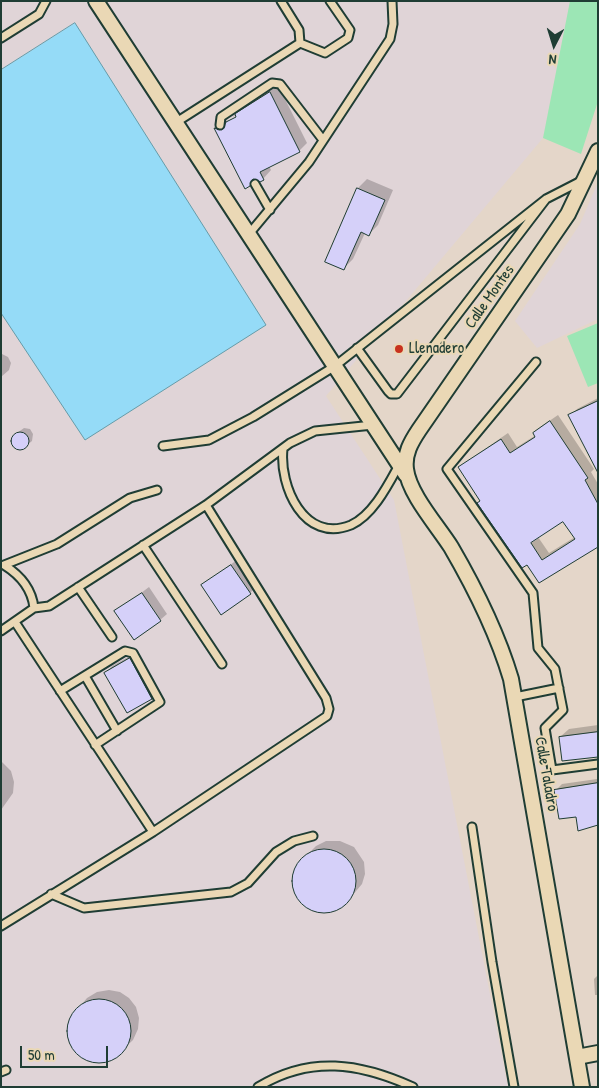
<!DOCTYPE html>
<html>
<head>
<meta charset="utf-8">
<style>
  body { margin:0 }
  #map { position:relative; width:599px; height:1088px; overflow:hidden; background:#e4d6c9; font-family:"Patrick Hand",sans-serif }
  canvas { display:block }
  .frame { position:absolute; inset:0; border:2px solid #1f3d34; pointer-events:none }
  .north { position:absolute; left:529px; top:20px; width:50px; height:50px; -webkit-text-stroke:4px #ead8b5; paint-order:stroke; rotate:185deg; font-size:14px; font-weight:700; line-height:20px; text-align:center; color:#1f3d34 }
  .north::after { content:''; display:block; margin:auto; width:18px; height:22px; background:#1f3d34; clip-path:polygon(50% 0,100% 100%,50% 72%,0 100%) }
  .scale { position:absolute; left:20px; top:1046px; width:88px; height:22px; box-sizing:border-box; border:2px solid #1f3d34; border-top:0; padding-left:6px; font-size:15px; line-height:18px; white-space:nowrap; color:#1f3d34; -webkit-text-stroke:4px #ead8b5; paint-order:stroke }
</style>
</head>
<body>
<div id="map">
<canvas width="599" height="1088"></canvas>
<div class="frame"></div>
<div class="north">N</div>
<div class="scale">50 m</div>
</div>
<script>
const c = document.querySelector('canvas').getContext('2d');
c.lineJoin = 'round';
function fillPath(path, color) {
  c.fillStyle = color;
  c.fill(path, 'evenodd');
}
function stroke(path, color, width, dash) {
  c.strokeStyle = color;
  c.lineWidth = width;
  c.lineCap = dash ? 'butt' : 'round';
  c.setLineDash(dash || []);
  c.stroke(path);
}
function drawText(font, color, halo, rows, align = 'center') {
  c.font = font + ' "Patrick Hand",sans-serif';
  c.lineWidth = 4;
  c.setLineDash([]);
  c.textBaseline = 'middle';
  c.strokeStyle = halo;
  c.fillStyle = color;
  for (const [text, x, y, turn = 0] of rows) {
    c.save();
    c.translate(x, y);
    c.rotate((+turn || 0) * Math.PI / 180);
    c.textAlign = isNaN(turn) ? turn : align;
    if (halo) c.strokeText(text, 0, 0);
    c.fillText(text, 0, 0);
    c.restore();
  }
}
fillPath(new Path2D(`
  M1,1H570L543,138L326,396L394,500L508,1087H1Z
  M598,182V319L537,348L515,321L580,224Z`), '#e0d4d7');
fillPath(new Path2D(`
  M570,1H598V101L581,154L543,138Z
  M598,323V383L588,387L567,336Z`), '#9ce6b5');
const water = new Path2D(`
  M75,23L266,325L85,440L1,313V70Z`);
fillPath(water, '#95dbf7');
stroke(water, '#669ca9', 1);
fillPath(new Path2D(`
  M278,85L307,143L299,151L269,166L271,170L263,179H256L245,187L216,128L223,120L229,121L231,119V121L242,115L241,113L232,117L245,106Z
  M367,179L393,190L378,225L369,234L365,233L353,259L344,268L327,261L358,188Z
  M2,354L8,357L11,363L9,370L1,377Z
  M598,398V461L570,416L577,409Z
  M558,415L594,469L591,472L598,484V545L539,581L459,467L508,433L517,447L536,435L534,433L542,426ZM564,521L575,537L549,553L538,537Z
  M24,428L30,429L33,434L32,441L22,449L15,448L12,442L13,436Z
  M238,559L257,586L250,593L203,586Z
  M149,587L167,614L160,620L116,612Z
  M137,652L158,691L152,698L127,711L106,673L112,666Z
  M598,725V755L560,737L569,729Z
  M1,761L11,771L14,782L13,793L1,810Z
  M598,775V824L579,829L577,815L556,790L562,784L597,779Z
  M326,841H340L354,847L364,862L365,874L362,884L346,903L333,910L324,912L314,910L302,902L296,894L293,878L296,867L306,856L316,846Z
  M598,975V995H595L594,979Z
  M109,990L120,992L129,998L136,1007L139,1018L138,1029L133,1040L115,1057L104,1061H93L82,1057L74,1049L69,1039L68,1028L71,1017L87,998L97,992Z`), '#0003');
const building = new Path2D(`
  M270,92L300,152L260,172L264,180L260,182L253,179L250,186L245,189L214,128L222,130L226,122L236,117L235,114Z
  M357,188L385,200L369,236L361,232L344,270L325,262Z
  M598,401V473L568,415Z
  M550,421L588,478L585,480L598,504V547L539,583L527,565L522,568L477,503L480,501L458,467L501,439L510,453L535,437L533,433ZM563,522L575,539L542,560L531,543Z
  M11 441a9 9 0 1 1 18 0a9 9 0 1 1-18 0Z
  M231,565L251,594L221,615L201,585Z
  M142,593L161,621L134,640L114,611Z
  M130,658L152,699L127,713L104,673Z
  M598,732V757L562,761L559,737Z
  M598,783V825L578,831L576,817L559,819L554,790Z
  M292 881a32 32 0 1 1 64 0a32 32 0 1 1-64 0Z
  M67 1031a32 32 0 1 1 64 0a32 32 0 1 1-64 0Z`);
fillPath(building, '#d5d0f9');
stroke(building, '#1f3d34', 1);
const lane = new Path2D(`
  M281,1L299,30L300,43
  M1,38L39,14L46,1
  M300,43L325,53L348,38L350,30L330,1
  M175,123L300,43
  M220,125L221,117L272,83L280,84L323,140
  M255,184L270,210
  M249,234L309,162L390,39L393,24L392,1
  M357,348L388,391L391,394H397L546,199L583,180
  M536,362L447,469L533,593L538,648L555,669L563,710L545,728L552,770L598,764
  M163,446L209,440L253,417L335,366L546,199
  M283,449C279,486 304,544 351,525C373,515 388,485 399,465
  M143,545L222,664
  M78,587L112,637
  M34,608L49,606L206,505L290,443L315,431L373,425
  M15,622L153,832
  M1,631L34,608C32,589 20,575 4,565L57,544L130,498L157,490
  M85,676L117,731
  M60,691L125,651L133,653L160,702L95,745
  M515,697L559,688
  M472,827L492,962L514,1087
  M51,894L84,908L231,892L248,883L276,852L294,841L313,836
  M1,926L153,832L327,716L329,709L326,698L206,505
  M1,1072L6,1070
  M258,1087C310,1055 360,1063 413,1087`);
const street = new Path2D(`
  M96,1L406,475
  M577,1057L598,1053
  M582,1087L511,679C497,632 476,590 451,547C437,525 409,494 406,469C404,454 411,442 419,430L568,214L598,151`);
stroke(lane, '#1f3d34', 11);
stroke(street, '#1f3d34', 18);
stroke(lane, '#ead8b5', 7);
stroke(street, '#ead8b5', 14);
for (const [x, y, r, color] of [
  [399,349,5,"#c8321e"]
]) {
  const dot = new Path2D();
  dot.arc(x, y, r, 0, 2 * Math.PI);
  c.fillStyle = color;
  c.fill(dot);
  stroke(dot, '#ead8b5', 2);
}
drawText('16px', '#1f3d34', '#ead8b5', [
  ["Calle Montes",490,297,-55],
  ["Calle Taladro",546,774,80]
]);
drawText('16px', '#1f3d34', '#ead8b5', [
  ["Llenadero",409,349]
], 'left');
</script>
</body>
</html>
